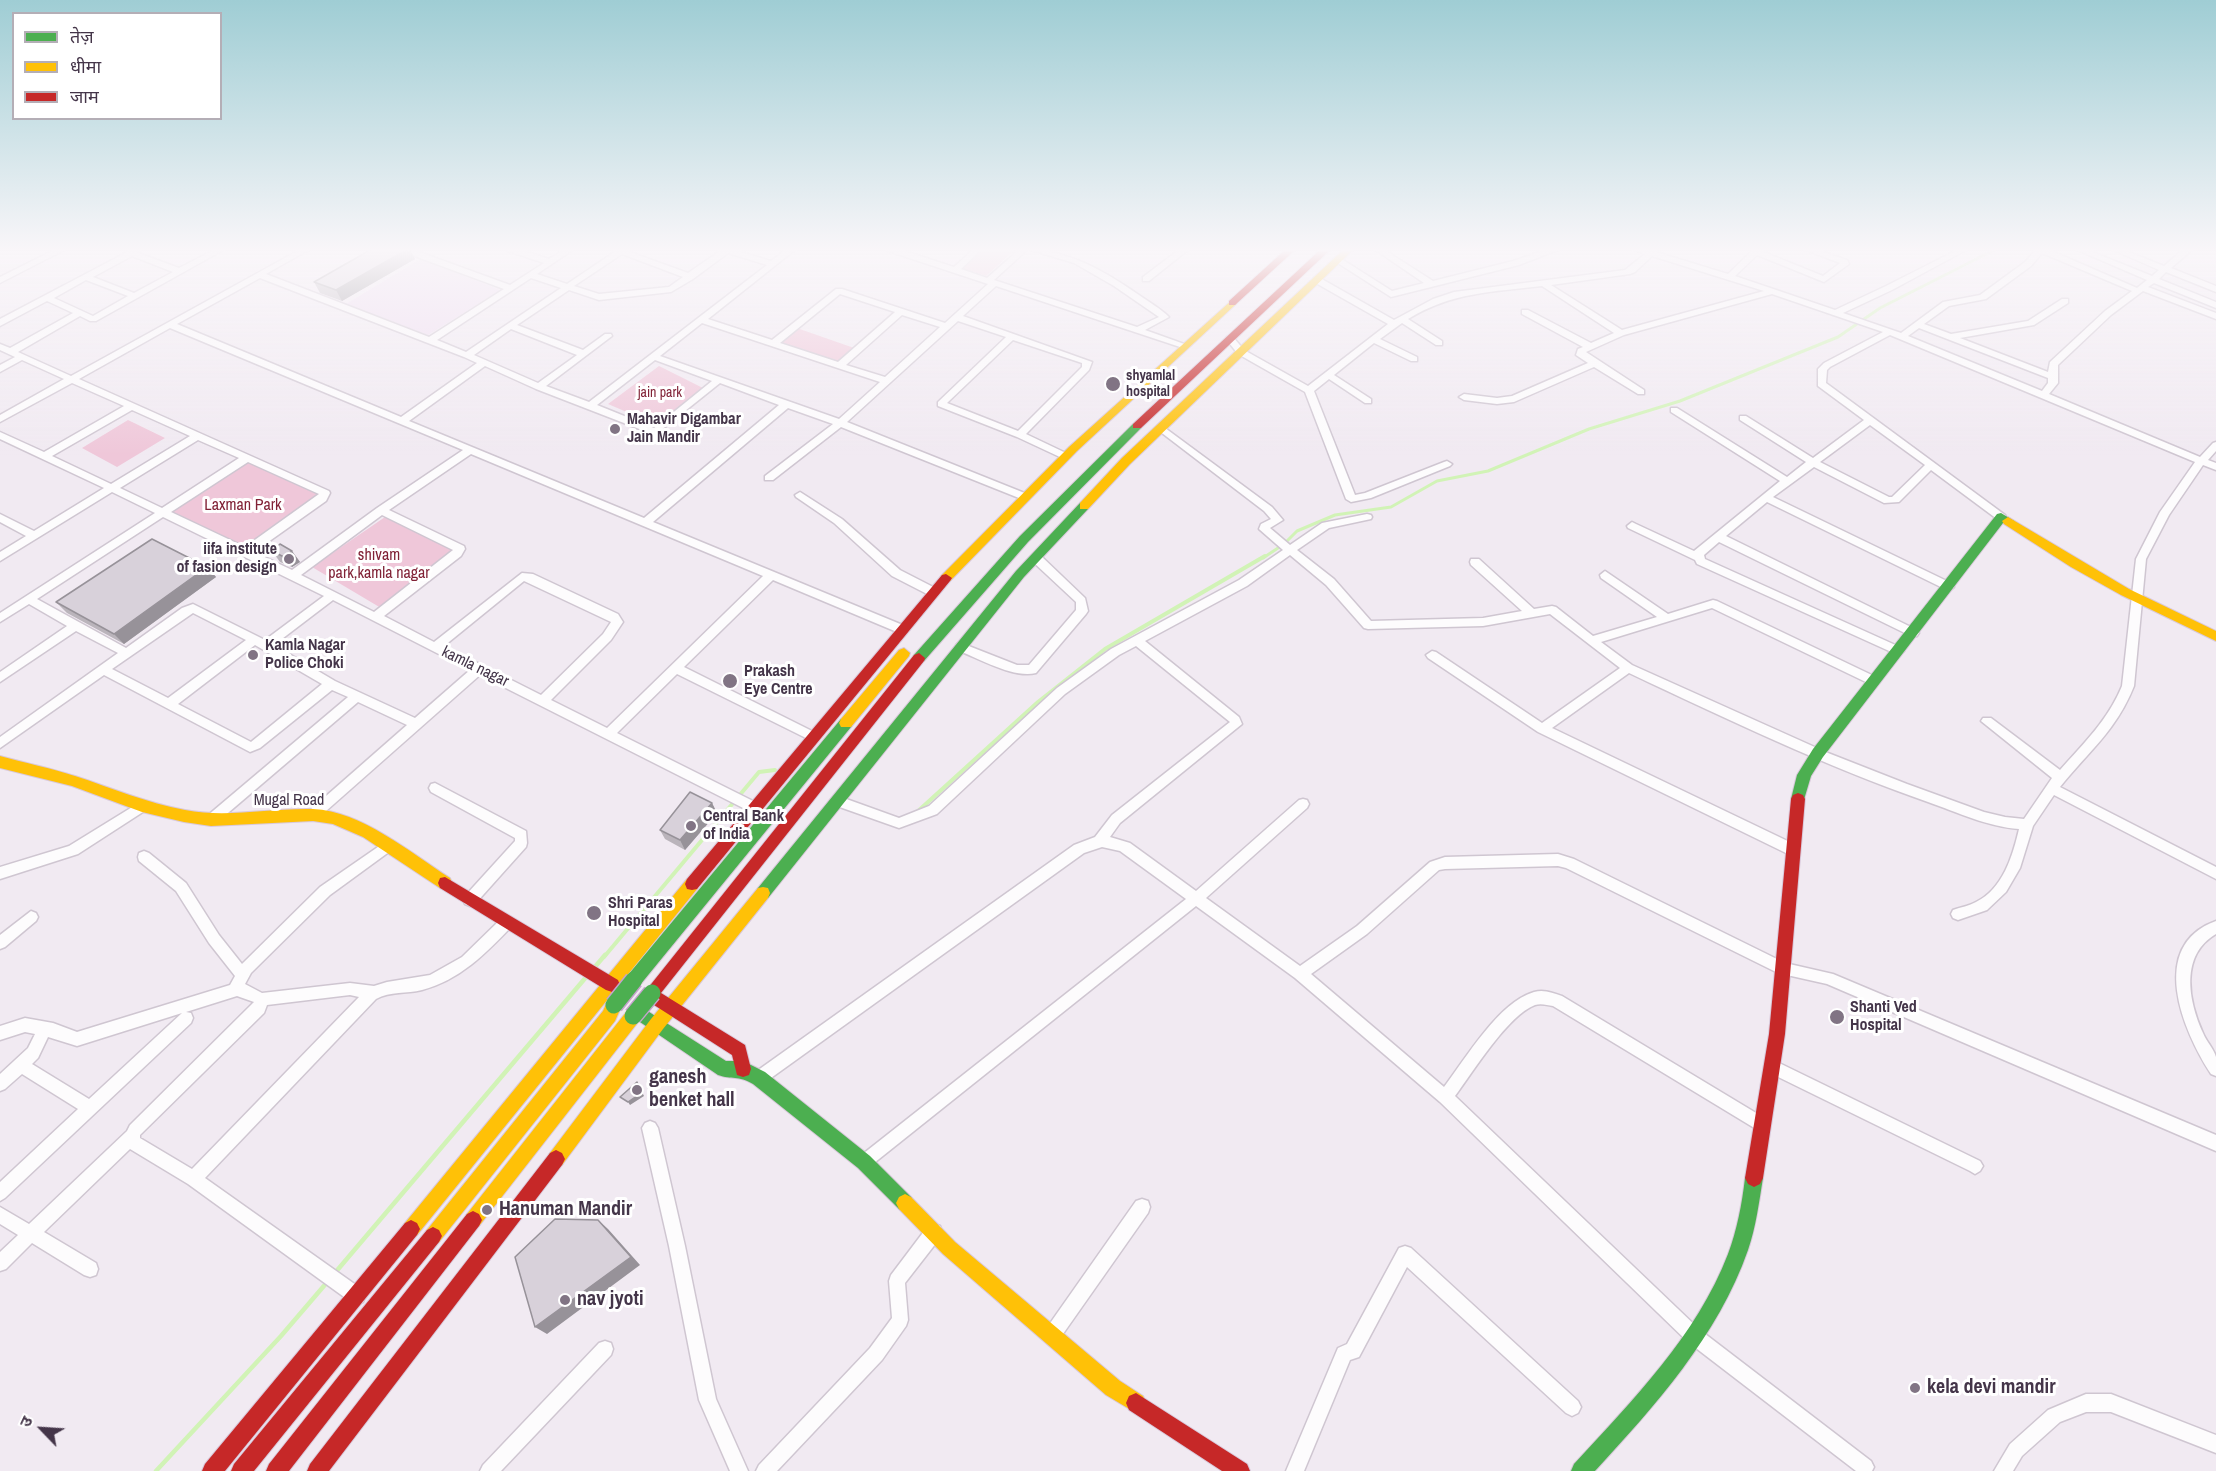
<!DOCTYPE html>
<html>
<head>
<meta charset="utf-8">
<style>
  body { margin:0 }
  #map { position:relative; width:2216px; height:1471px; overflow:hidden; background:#f1eaf2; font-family:"Archivo Narrow","Noto Sans Devanagari",sans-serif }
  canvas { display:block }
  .legend { position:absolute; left:12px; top:12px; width:210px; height:108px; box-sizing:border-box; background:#fff; border:2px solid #b4aeb6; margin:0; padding:8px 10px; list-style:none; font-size:18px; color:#443549 }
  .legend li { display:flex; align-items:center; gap:12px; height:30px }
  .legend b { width:30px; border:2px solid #b4aeb6 }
  .north { position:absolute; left:12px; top:1399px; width:60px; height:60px; -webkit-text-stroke:4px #fff; paint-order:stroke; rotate:295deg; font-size:16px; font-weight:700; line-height:24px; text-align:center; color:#443549 }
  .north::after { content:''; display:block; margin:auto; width:21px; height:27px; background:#443549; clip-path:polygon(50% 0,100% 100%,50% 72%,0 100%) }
</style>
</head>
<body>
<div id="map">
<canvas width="2216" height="1471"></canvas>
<ul class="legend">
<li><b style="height:8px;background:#4caf50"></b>तेज़</li>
<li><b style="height:8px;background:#ffc107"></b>धीमा</li>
<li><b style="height:8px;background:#c62828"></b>जाम</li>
</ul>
<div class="north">उ</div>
</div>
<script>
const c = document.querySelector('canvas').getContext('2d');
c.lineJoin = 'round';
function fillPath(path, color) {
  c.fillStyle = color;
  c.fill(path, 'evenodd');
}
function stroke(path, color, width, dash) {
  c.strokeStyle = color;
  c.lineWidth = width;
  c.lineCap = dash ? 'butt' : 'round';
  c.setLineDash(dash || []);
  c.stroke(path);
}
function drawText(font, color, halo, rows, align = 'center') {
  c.font = font + ' "Archivo Narrow",sans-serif';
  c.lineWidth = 6;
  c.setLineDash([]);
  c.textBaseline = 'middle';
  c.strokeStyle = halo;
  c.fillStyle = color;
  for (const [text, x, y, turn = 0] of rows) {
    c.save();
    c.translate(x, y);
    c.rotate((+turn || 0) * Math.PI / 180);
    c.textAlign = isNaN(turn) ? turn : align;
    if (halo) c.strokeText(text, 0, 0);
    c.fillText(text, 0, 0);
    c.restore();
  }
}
fillPath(new Path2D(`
  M420,259L501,290L428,335L346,304Z`), '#eedbf0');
fillPath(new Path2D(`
  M982,249H1016L986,276L961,268Z
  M794,327L857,349L839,366L773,344Z
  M659,366L703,388L657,425L608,404Z
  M128,420L165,438L117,467L82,448Z
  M247,458L325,493L246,552L164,512Z
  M388,515L456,552L381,608L312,567Z`), '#efc7d9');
stroke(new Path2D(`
  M1263,558L1284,544L1297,531L1335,515L1391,507L1437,481L1488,471L1589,429L1680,401L1838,337L1880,308L1996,249`), '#d1f3b6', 3);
stroke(new Path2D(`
  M917,812L1038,702L1105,649L1265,556
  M604,957L759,772L775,770`), '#d1f3b6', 4);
stroke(new Path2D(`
  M594,968L605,955
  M334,1274L587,976
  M156,1471L281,1336L329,1280`), '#d1f3b6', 4.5);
const street = new Path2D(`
  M56,249H66L0,283V277Z
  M133,249H142L138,253L179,268L216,249H225L96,321H90L80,316L18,352L71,376L301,249H310L266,274L429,337L504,289L401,251L400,249H411L510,285L544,263L508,251L507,249H518L549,259L565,249H574L537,274L567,284L619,249H628L627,251L688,273L720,251L719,249H730L771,261L787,249H796L708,319L772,340L836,289H842L945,323L988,284L888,251L887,249H898L954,267L974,249H982L961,269L987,278L1020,249C1067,249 1101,269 1139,295C1149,302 1161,309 1169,317L1145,330L1187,345L1186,347H1180L996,286L963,316L1092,362L1089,370L1026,434L1068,454V458H1062L1017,437L938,406V402L1006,337L958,321L847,422L1027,494V498H1019L841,427L773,480H765V476L833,424L788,408L653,522L905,626L907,629L905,632H897L773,580L684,667L816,733L818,736L816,739H808L677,674L617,733L759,804L761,808L759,812L755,813L751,812L480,675L317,819L313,820L309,819L307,815L309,811L407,725L358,702L215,824L211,825L207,824L205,820L207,816L348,697L332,690L260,748L250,752L104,675L0,748V737L118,653L76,631L0,682V672L67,626L29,604L0,622V613L155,513L112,492L0,561V552L26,536L0,522V514L34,531L104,488L0,439V432L44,452L124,406L72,383L0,422V415L64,379L22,360L0,372V365L15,357L0,350V344L10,348L73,313L47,301L0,326V319ZM1028,249L1074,263L1114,286L1159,317L1137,327L994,280ZM728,253L767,265L589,402L546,386L612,336L611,334H605L583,350L517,325L569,290L599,300L671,292L693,279ZM622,254L683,277L669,287L599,294L574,286ZM132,256L173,272L134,293L93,277ZM260,278L464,357L477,363L401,417L177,324ZM531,278L561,288L466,352L437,340ZM86,280L128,296L93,316L54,298ZM840,294L895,312L838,362L780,343ZM902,315L940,327L885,377L846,365ZM702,323L880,382L839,419L660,356ZM170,328L463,450L377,508L292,570L254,552L326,501L330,493L329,491L79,379ZM511,329L577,355L538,383L474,355ZM1013,340L1082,363V367L1018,431L947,403ZM655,360L712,381L654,428L597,405ZM485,366L536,389L655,435L720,383L779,405L644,518L409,421ZM132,410L190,436L111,484L52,456ZM198,440L239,458L162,508L120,488ZM471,454L763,576L607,728L551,700L611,640L623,622L618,614L533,574L522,573L434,642L384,616L461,556L465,549L464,546L389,510ZM248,462L319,494L245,547L171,512ZM382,515L453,550L374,612L301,575ZM163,517L324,596L265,640L193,604L182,608L126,648L37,599ZM524,581L611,622L603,634L541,695L444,646ZM333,600L470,670L415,718L335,681L274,645ZM193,613L246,640L168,698L112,669ZM255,645L322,684L251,742L178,704Z
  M1180,249H1189L1149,281H1143V277Z
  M1374,249H1383L1433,281L1513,261L1549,249H1560L1519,265L1391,297L1333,260L1340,258L1392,291L1424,283Z
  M1632,249H1657L1656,252L1728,274L1754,249H1762L1761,251L1823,276L1840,263L1803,249H1814L1847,260L1849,264L1824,282L1757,255L1735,276L1835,310L1886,286L1959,249H1968L1892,290L1843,313L1901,333L1943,302L1980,295L2025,262L2037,249H2047L2137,288L2147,280L2075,249H2085L2152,276L2159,270L2111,249H2121L2164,266L2184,249H2193L2171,268L2216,286V292L2166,272L2159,279L2216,302V308L2154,283L2148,287L2216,313V319L2143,291L2111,315L2058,365V383L2049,394L2200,457L2213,443L2216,442V451L2208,460L2216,463V470L2203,465L2199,471L2169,515L2146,559L2134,686C2116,731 2089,751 2060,787L2216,867V879L2054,795L2033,826L2020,868L2006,892L1987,910L1958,920L1953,918L1951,914L1953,910C1961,907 1969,906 1976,902C2003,889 2013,855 2019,829C1988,827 1957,812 1928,802C1825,766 1727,719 1629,673L1552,728L1798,846L1799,850L1798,854L1793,855L1788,854L1538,732L1428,658L1426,655L1432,651L1436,652L1542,723L1620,668L1550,614L1483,626L1368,629L1364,628L1326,585L1290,555L1247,586L1145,641L1239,717L1242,724L1120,823L1110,837L1130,843L1196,891L1299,800L1303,799L1307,800L1309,804L1307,808L1206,898L1300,966L1357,926L1430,862L1445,857L1558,854L1574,859L1785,963L1833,974L2216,1135V1151L1827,984L1778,973L1566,868L1558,866L1445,869L1439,870L1367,934L1311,974L1444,1087C1466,1058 1499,1002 1534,992C1544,989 1553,993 1562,996L1766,1119L1769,1124L1766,1129L1761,1131L1756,1129L1553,1006C1547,1005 1541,1003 1535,1005C1508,1015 1473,1072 1455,1096L1700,1330L1871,1461L1874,1467L1872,1471H1856L1688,1342L1440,1102L1295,978L1196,906L869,1167L864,1170L859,1167L856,1162L859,1157L1186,899L1120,851L1102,847L1084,853L764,1083L759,1085L754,1083L752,1078L754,1073L1074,845L1095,837L1112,815L1230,722L1136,646L1119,655L1065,694L937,814L899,828L834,805L832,801L834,797L838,796L899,818L929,806L1057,688L1111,649L1239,580L1283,550L1259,529L1261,524L1271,519L1264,511L1158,430V426L1161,425L1272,507L1283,520L1270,528L1290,545L1322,523L1367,514L1371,515L1372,517L1371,519L1329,528L1297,550L1334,579L1371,621L1483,618L1522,611L1471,565L1470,562L1471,559H1479L1534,609L1552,606L1556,607L1593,636L1657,617L1601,578L1600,575L1605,571L1668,614L1713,600L1717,601L1878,678L1880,681L1874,685L1870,684L1712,608L1601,642L1632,665L1828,753L1907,784L1984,812L2005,817L2024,819L2052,778L1981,721L1983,718H1991L2060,770C2084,743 2108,720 2122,686L2136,559L2160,512L2195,462L1890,335L1830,367L1827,370L1826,383L2005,515L2006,517L2005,519H1997L1931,470L1899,502L1884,503L1814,467L1773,497L1953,584L1954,587L1949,591L1767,502L1726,536L1917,630L1919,633L1917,636L1913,637L1719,542L1704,555L1705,559L1902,648L1904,651L1898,655L1697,564L1695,560L1628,528L1627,526L1632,522L1636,524L1694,551L1780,481L1671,412V408H1677L1787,477L1806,462L1740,420V416H1746L1813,458L1864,420L1818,386V369L1824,363L1883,332L1772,294L1624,335L1586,352L1644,390V394H1638L1594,367L1514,402L1497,404L1464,400L1459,397L1464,394L1497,398L1512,396L1588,363L1576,355L1578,349L1583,347L1522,314V310H1528L1591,343L1614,333L1542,286C1492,292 1452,292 1408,319L1442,341V345H1436L1402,323L1380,339L1417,357V361H1411L1374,343L1334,375L1371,399V403H1365L1329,379L1314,391L1355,495L1365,493L1444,462L1447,461L1452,464L1450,466L1371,498L1351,502L1346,499L1305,392L1238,354L1226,339L1227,337H1233L1244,350L1308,386L1388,324L1314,282V278H1320L1394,320L1433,299L1454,292L1625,270L1645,254ZM2042,253L2132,291L2105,311L2050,362L2048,372L1960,338L2034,325L2068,303V299H2062L2028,321L1951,334L1924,324L1949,306L1986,299L2031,266ZM1652,256L1764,291L1622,330L1551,285L1630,274L1635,272ZM1919,328L2048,378V383L2042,391L1908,336ZM1870,425L1925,465L1892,497H1889L1820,462Z
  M800,492L842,519L900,570L937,589L938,592L937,595H929L892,576L834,523L796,497L795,495Z
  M1036,554L1040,555L1085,598L1088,611L1086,614L1036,673C1014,679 978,658 957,650L955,647L957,644L961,643L1017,665H1029L1076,610V602L1032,561L1031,558Z
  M435,783L526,831L527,843L526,847L475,904L470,906L465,904L463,900L465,896L515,841V838L431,792L429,788L431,784Z
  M142,801L146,802L148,806L146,810L78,854L0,879V867L69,846Z
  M388,840L393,841L394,845L393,849L330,895L251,973L245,984L262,993L350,983L374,986L387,982L430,975L462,957L502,918L507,916L512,918L514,922L512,926C485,954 460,980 422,990C407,994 390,991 376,999L205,1178L363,1290L365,1296L363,1302L357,1304L351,1302L188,1184L130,1149L44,1232L96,1263L98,1269L96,1275L90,1277L84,1275L32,1243L6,1269L0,1271V1252L18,1235L0,1224V1207L29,1224L127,1131L130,1125L254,1002L237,996L186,1012L191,1013L193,1018L191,1023L5,1198L0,1201V1182L78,1109L22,1074L5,1089L0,1091V1074L28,1048L35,1034L25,1032L0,1040V1026L25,1018L53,1023L77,1032L230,985L235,976L209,943L176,891L139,861L138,857L139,853L144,851L149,853L186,883L219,935L242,964L320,887ZM350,995L359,997L192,1169L140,1138V1135L264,1013L267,1005ZM182,1013L89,1099L32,1064L38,1058L48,1037L77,1046Z
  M31,911L36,913L38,917L36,921L5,947L0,949V935Z
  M2216,921V934C2180,955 2188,1000 2203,1033C2206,1041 2214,1049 2216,1057C2216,1063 2216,1070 2216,1076L2211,1074C2183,1031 2147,946 2216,921Z
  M1773,1060L1980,1161L1983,1166L1980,1171L1975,1174L1970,1171L1768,1072L1766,1067L1768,1062Z
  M650,1121L655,1123L658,1128L685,1246L716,1399L748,1471H730L699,1400L669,1246L642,1128L645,1123Z
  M1142,1199L1148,1201L1150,1207L1148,1213L1058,1341L1052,1343L1046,1341L1044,1335L1046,1329L1136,1201Z
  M934,1224L940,1226L942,1232L940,1238L905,1283L908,1320L906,1326L882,1360L777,1471H756L759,1465L870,1348L892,1318L889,1281L891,1275L928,1226Z
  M1405,1246L1411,1248L1578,1401L1581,1407L1578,1413L1572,1416L1566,1413L1407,1267L1359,1357L1350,1360L1304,1471H1286L1338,1348L1347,1344L1399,1248Z
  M605,1341L611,1343L613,1349L611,1355L501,1471H480L483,1465L599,1343Z
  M2086,1394H2111L2216,1435V1453L2111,1412H2086L2060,1422L2022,1456L2013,1471H1994L2010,1444L2048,1410Z`);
const fast = new Path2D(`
  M1137,423L1141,424V428L1028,542L924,661H914L913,658L914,655L1020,536L1133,424Z
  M1084,502L1088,503V509L1024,577L768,898L763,899L758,898L756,893L758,888L1016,571L1080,503Z
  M2001,513L2014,521L2012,524L2003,523L1823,757L1811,776L1803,803L1798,805L1793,803L1791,799L1797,775L1813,749L1997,514Z
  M846,718L851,719L853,723L851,727L640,985L634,987L628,985L626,980L628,975L841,719Z
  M646,1010L726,1061H743L765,1072L870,1156L911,1197L914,1203L911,1209L905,1212L899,1209L858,1168L753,1084C738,1075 732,1080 718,1075L640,1022L638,1017L640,1012Z
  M1754,1169L1760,1172L1763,1178C1759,1202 1756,1227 1748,1250C1718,1336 1655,1406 1595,1471H1571L1574,1464C1632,1401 1697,1335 1728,1254C1737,1230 1742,1204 1745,1178L1748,1172Z`);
const slow = new Path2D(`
  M1344,249H1354L1130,464L1088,509H1080V503L1122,458Z
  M1232,300L1237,303L1235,305L1077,451L950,581H942L940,578L942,575L1069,447Z
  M2008,517L2129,589L2216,631V641L2121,595L2071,567L2004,524L2002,521Z
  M904,648L910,653L909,656L851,727H841L839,723L841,719L899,650Z
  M0,756C25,763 51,768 75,776C112,788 147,803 185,810C227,818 270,808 313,809C361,811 411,853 450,878L452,883L450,888L445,889L440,888L363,837L333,824L313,821L211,826L184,822L142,812L72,786L0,768Z
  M692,878L697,879L699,884L697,889L417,1235L411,1238L405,1235L402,1229L405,1223L687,879Z
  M763,887L768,888L770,893L768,898L663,1029L562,1165L556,1168L550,1165L547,1159L550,1153L651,1019L758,888Z
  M614,998L620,1000L622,1005L615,1021L439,1242L433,1245L427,1242L424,1236L427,1230L603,1011L608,1000Z
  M633,1009L639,1011L641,1016L639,1021L479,1226L473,1229L467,1226L464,1220L467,1214L627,1011Z
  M905,1194L911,1197L955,1242L1120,1381L1143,1396L1146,1403L1143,1410L1136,1413L1106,1395L943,1254L899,1209L896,1203L899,1197Z`);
const jam = new Path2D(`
  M1286,249H1296L1235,305H1229V301Z
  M1321,249H1331L1141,428H1133V424Z
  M946,574L952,578L950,581L697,889L692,890L687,889L685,884L687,879L942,575Z
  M919,653L925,658L924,661L661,993L745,1045L751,1069L749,1075L743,1077L737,1075L732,1055L654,1005L644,993L914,655Z
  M1798,793L1803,795L1805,799L1785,1034L1763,1178L1760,1184L1754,1187L1748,1184L1745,1178L1769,1034L1791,799L1793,795Z
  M445,877L618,980L620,985L618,990L612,992L606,990L440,888L438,883L440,878Z
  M556,1150L562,1153L565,1159L562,1165L329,1471H307L310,1464L550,1153Z
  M473,1211L479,1214L482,1220L479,1226L289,1471H266L269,1464L467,1214Z
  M411,1220L417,1223L420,1229L417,1235L225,1471H202L205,1464L405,1223Z
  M433,1227L439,1230L442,1236L439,1242L254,1471H231L234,1464L427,1230Z
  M1136,1393L1247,1464L1250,1471H1222L1129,1410L1126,1403L1129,1396Z`);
stroke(street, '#cfc6d1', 3);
stroke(fast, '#d9c9db', 2);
stroke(slow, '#d9c9db', 2);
stroke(jam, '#d9c9db', 2);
fillPath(street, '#fdfcfd');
fillPath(fast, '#4caf50');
fillPath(slow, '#ffc107');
fillPath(jam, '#c62828');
const fastBridge = new Path2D(`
  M614,1005L634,980
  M633,1016L652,993`);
stroke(fastBridge, '#c4a3cc', 20, []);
stroke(fastBridge, '#4caf50', 17);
fillPath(new Path2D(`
  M372,249H410L415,259L342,301L320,293L314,282Z
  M272,551H292L300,562L292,567L280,562Z
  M207,567L216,577L124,644L67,613L56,602Z
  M712,803L717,813L685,850L665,839L660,830Z`), '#bab4bb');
fillPath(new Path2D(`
  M408,249H410L415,259L342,301L336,290Z
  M292,551L300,562L292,567L284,557Z
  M207,567L216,577L124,644L114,634Z
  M712,803L717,813L685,850L680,840Z
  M637,1082L644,1096L630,1105L628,1102Z
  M598,1220L608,1229L640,1265L547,1334L535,1327Z`), '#979299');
const building = new Path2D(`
  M372,249H408L336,290L314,282Z
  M152,539L207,567L114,634L56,602Z
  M280,544L292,551L284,557L272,551Z
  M690,792L712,803L680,840L660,830Z
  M637,1082L641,1093L628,1102L620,1097Z
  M555,1219L598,1220L631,1257L535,1327L515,1257Z`);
fillPath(building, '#d8d1da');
stroke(building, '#979299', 1.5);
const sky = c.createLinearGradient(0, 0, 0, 455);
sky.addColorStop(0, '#9fcdd4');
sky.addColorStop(0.55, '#f9f6f9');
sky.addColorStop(1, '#f9f6f900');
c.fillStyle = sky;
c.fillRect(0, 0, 2216, 455);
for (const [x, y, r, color] of [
  [1113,384,8,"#817484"],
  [615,429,6,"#817484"],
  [289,559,6,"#817484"],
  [253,655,6,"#817484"],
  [730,681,8,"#817484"],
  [691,826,6,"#817484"],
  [594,913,8,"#817484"],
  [1837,1017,8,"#817484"],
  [637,1090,6,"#817484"],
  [487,1210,6,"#817484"],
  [565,1300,6,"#817484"],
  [1915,1388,6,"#817484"]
]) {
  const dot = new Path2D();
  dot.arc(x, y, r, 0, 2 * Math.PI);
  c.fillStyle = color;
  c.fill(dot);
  stroke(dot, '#fff', 2);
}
drawText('bold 14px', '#443549', '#fff', [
  ["shyamlal",1126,376],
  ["hospital",1126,392]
], 'left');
drawText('14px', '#812236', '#fff', [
  ["jain park",660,393]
]);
drawText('bold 16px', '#443549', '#fff', [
  ["Mahavir Digambar",627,420],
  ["Jain Mandir",627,438],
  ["iifa institute",277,550,"right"],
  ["of fasion design",277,568,"right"],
  ["Kamla Nagar",265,646],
  ["Police Choki",265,664],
  ["Prakash",744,672],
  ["Eye Centre",744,690],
  ["Central Bank",703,817],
  ["of India",703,835],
  ["Shri Paras",608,904],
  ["Hospital",608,922],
  ["Shanti Ved",1850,1008],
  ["Hospital",1850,1026]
], 'left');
drawText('16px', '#812236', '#fff', [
  ["Laxman Park",243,506],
  ["shivam",379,556],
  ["park,kamla nagar",379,574]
]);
drawText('16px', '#443549', '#fff', [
  ["kamla nagar",475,667,26],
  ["Mugal Road",289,801]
]);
drawText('bold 20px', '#443549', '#fff', [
  ["ganesh",649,1078],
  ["benket hall",649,1101],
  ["Hanuman Mandir",499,1210],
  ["nav jyoti",577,1300],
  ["kela devi mandir",1927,1388]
], 'left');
</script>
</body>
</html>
